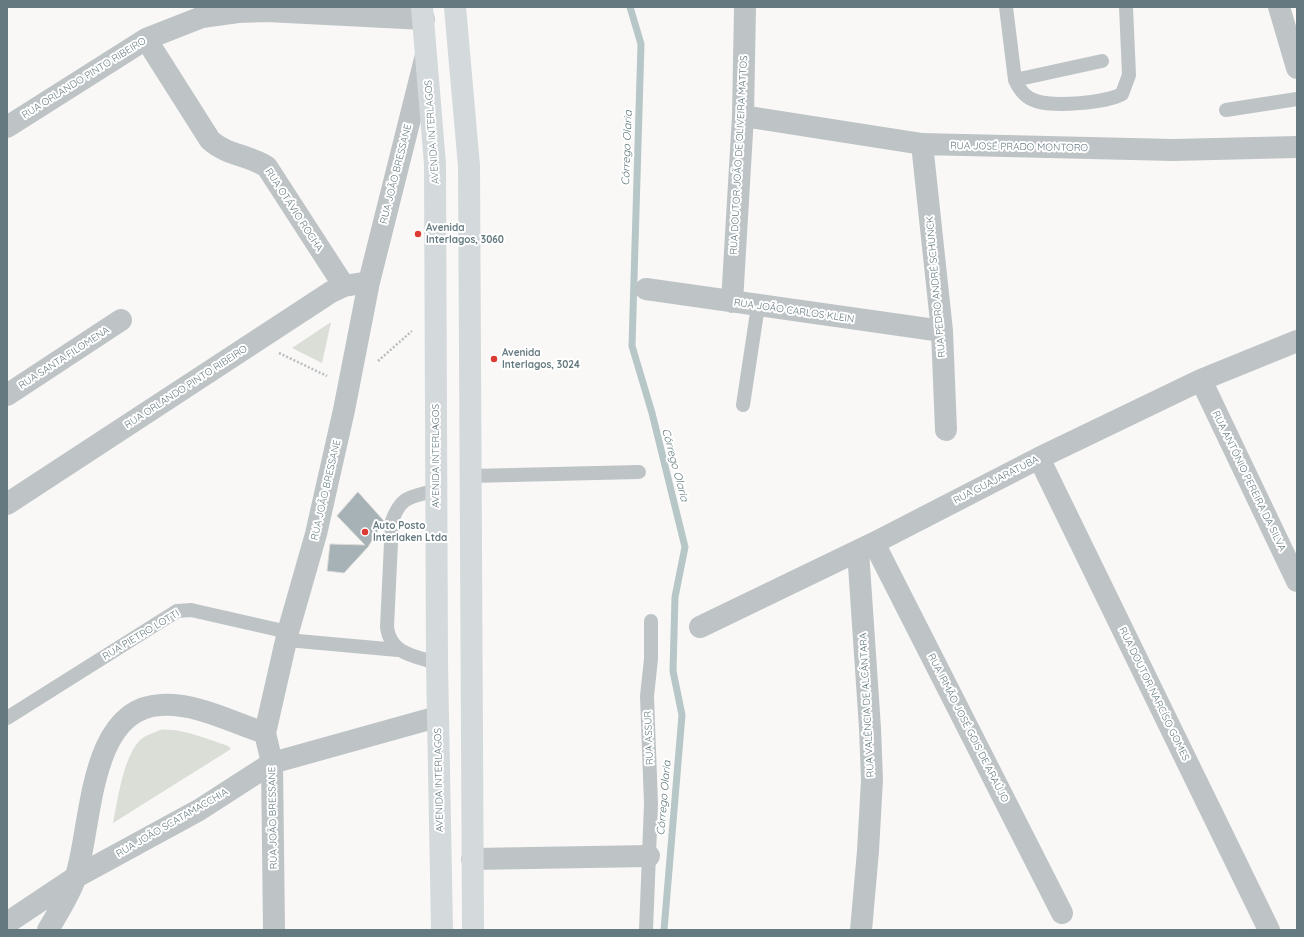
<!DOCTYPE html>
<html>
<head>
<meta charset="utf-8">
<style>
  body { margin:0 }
  #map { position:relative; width:1304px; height:937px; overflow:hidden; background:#f9f8f7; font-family:Quicksand,sans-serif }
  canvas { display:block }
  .frame { position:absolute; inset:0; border:8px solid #657a80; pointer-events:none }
</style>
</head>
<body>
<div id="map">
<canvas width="1304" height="937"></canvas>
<div class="frame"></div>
</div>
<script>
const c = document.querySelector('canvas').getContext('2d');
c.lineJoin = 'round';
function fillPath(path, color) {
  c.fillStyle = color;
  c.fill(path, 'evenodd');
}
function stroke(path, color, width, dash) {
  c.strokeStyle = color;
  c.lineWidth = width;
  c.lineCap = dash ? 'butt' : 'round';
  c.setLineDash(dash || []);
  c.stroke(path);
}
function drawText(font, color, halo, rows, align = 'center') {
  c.font = font + ' Quicksand,sans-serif';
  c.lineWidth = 4;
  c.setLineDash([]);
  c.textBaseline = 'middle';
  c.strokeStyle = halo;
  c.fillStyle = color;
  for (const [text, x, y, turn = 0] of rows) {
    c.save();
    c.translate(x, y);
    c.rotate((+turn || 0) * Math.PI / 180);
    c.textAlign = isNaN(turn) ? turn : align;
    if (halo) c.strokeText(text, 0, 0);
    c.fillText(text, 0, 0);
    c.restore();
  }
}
fillPath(new Path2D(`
  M331,322L322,363L292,348Z
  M160,730C178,727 210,740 228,746L231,749L113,823C118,799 123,758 140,740C146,735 153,733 160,730Z`), '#daded6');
stroke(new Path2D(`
  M630,7L641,44L632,346L652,413L685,547L675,597L673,671L682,715L664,930`), '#b7c6c7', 7);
const building = new Path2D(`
  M358,492L384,521L368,547L344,573L327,571L330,544L365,545L337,516Z`);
fillPath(building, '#a7b2b6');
stroke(building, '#dbdad9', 1);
stroke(new Path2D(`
  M279,353L327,376
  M378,361L412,331`), '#b9bdbf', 2.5, [2, 2]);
stroke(new Path2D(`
  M1006,7L1015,80C1019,89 1025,98 1036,101C1055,107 1105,103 1122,94L1129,75L1126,7
  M1015,80L1102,61
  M1226,110L1297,99
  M743,405L758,306
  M471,476L639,472
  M436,490C411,498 402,494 392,521L387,627C390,654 415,656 437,663
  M287,640L398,650
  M7,718L177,611L191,610L288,632
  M646,930L651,804L647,696L651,659V621`), '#bec4c6', 14);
stroke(new Path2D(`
  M146,39L210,140C226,155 249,155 267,167L344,286
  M743,116L922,144L1173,150L1297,147
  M7,127L146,39L202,17L238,12L267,11L424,19
  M922,144L942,331L946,430
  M646,289L942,331
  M732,302L743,116L745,7
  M1201,380L1297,581
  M7,395L121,320
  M1039,458L1269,930
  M7,504L331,292L344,286L369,282
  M874,543L1062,913
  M858,551L870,728L872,780L868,851L861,930
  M700,627L874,543L1039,458L1201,380L1297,341
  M472,859L649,856
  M7,923L76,877L199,810L272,763L437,717
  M48,930C57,914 71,893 76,876C92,826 88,708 161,705C197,703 231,722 265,733
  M274,930L272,763L265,733L288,632L316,534L344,410L369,282L425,59`), '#bec4c6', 22);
stroke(new Path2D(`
  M1279,7L1297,68`), '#bec4c6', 22);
stroke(new Path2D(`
  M422,7L435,164L437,663L442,930
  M455,7L469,166L473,930`), '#d4d9dc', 22);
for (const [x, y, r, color] of [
  [418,234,4,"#dc3b33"],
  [494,359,4,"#dc3b33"],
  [365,532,4,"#dc3b33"]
]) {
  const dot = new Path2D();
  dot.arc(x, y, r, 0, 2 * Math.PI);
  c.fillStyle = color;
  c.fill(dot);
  stroke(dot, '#fff', 1.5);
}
drawText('10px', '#657a80', '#fff', [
  ["RUA ORLANDO PINTO RIBEIRO",84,78,-32],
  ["AVENIDA INTERLAGOS",432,132,-94],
  ["RUA JOSÉ PRADO MONTORO",1019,147,1],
  ["RUA DOUTOR JOÃO DE OLIVEIRA MATTOS",739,155,-87],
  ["RUA JOÃO BRESSANE",396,174,-76],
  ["RUA OTÁVIO ROCHA",294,210,57],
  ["RUA PEDRO ANDRÉ SCHUNCK",936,287,-95],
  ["RUA JOÃO CARLOS KLEIN",794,311,8],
  ["RUA SANTA FILOMENA",64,358,-33],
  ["RUA ORLANDO PINTO RIBEIRO",186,387,-33],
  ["AVENIDA INTERLAGOS",436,456,-90],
  ["RUA GUAJARATUBA",996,480,-27],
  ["RUA ANTÔNIO PEREIRA DA SILVA",1249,481,64],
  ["RUA JOÃO BRESSANE",326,490,-77],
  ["RUA PIETRO LOTTI",141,635,-31],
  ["RUA DOUTOR NARCÍSO GOMES",1154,694,64],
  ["RUA VALÊNCIA DE ALCÂNTARA",867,705,-93],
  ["RUA IRMÃO JOSÉ GOIS DE ARAÚJO",968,728,63],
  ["RUA ASSUR",649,738,-92],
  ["AVENIDA INTERLAGOS",439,780,-91],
  ["RUA JOÃO BRESSANE",273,818,-91],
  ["RUA JOÃO SCATAMACCHIA",172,823,-30]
]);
drawText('bold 10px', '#657a80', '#fff', [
  ["Avenida",426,228],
  ["Interlagos, 3060",426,240],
  ["Avenida",502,353],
  ["Interlagos, 3024",502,365],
  ["Auto Posto",373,526],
  ["Interlaken Ltda",373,538]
], 'left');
drawText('italic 11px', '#60787a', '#fff', [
  ["Córrego Olaria",627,148,-88],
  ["Córrego Olaria",675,465,75],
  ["Córrego Olaria",664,798,-85]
]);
</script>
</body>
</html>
